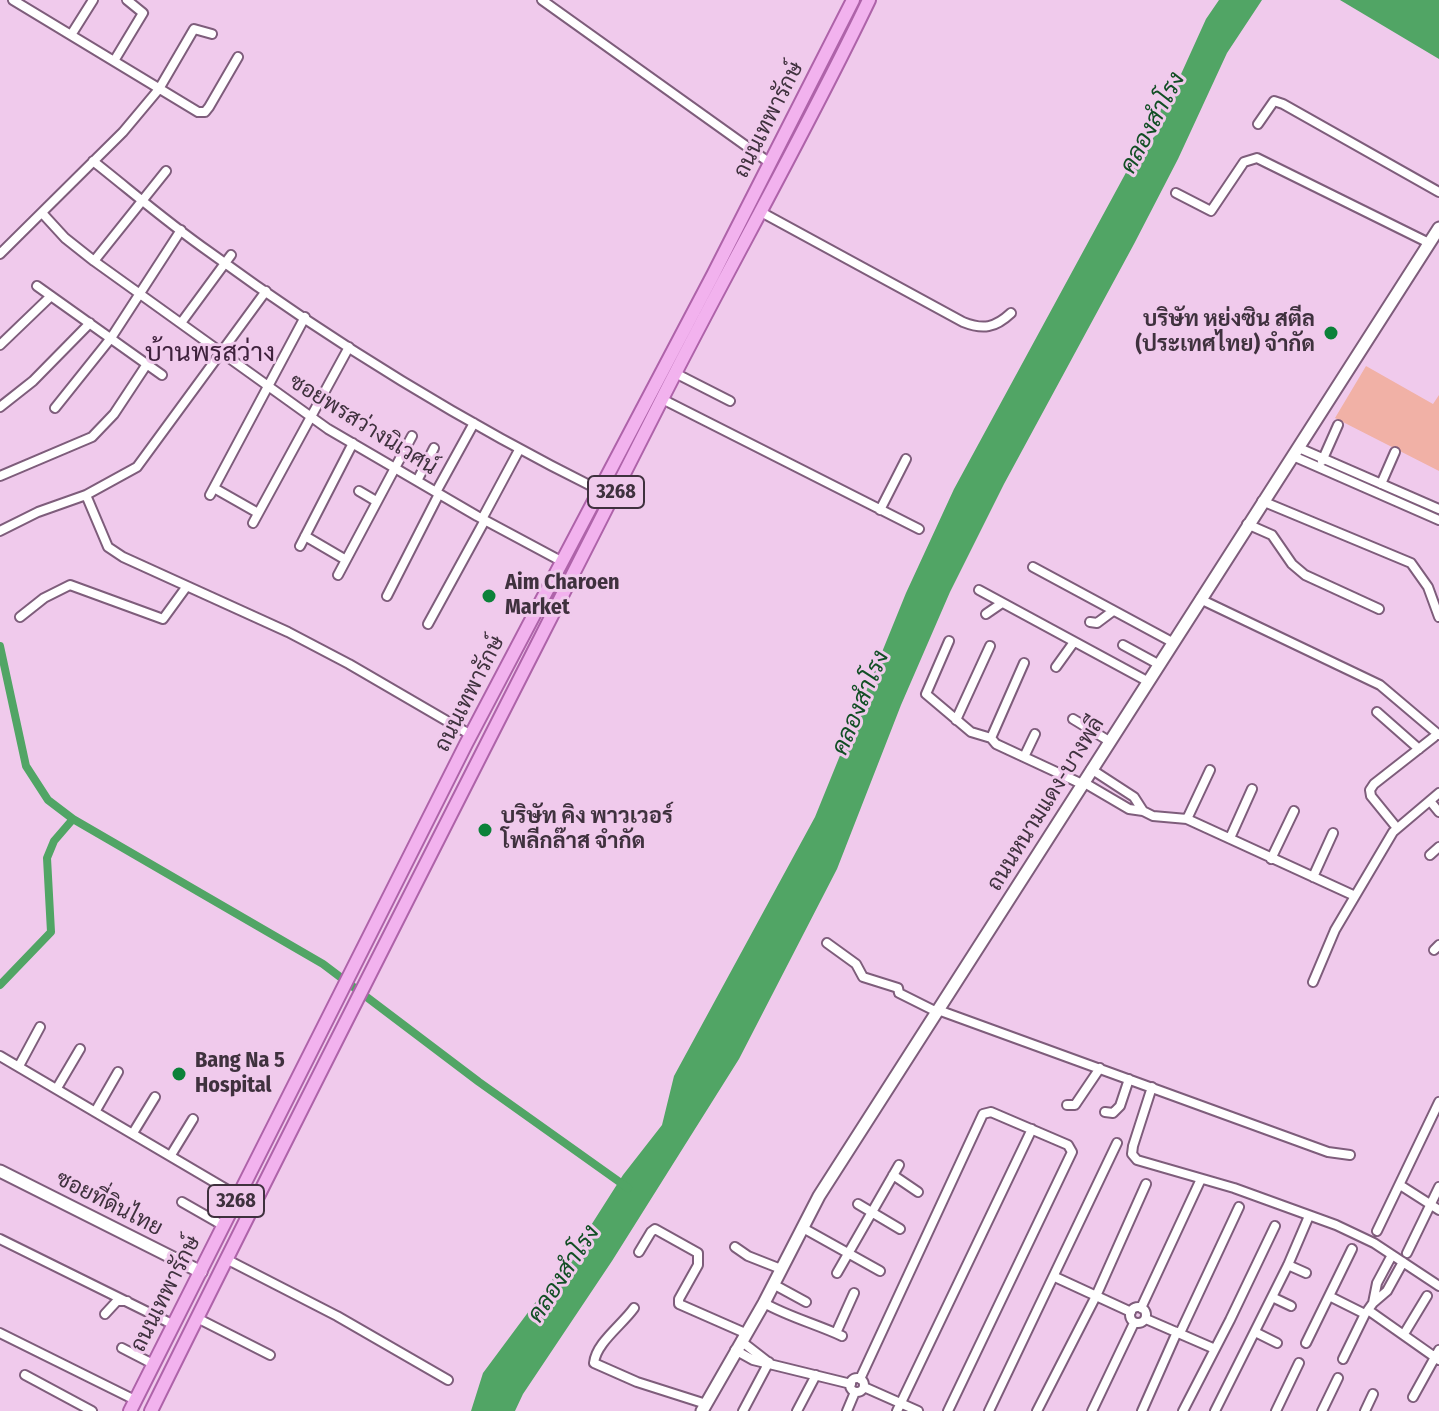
<!DOCTYPE html>
<html>
<head>
<meta charset="utf-8">
<style>
  body { margin:0 }
  canvas { display:block; background:#f0caec }
</style>
</head>
<body>
<canvas width="1439" height="1411"></canvas>
<script>
const c = document.querySelector('canvas').getContext('2d');
c.lineJoin = 'round';
function fillPath(path, color) {
  c.fillStyle = color;
  c.fill(path, 'evenodd');
}
function stroke(path, color, width, dash) {
  c.strokeStyle = color;
  c.lineWidth = width;
  c.lineCap = dash ? 'butt' : 'round';
  c.setLineDash(dash || []);
  c.stroke(path);
}
function drawText(font, color, halo, rows, align = 'center') {
  c.font = font + ' "Fira Sans Condensed",Sarabun,sans-serif';
  c.lineWidth = 6;
  c.setLineDash([]);
  c.textBaseline = 'middle';
  c.strokeStyle = halo;
  c.fillStyle = color;
  for (const [text, x, y, turn = 0] of rows) {
    c.save();
    c.translate(x, y);
    c.rotate((+turn || 0) * Math.PI / 180);
    c.textAlign = isNaN(turn) ? turn : align;
    if (halo) c.strokeText(text, 0, 0);
    c.fillText(text, 0, 0);
    c.restore();
  }
}
fillPath(new Path2D(`
  M1366,366L1433,404L1439,395V471L1335,418Z`), '#f1b1a6');
fillPath(new Path2D(`
  M1219,0H1262L1227,53L1178,159L1134,244L1004,484L950,592L901,705L837,869L739,1059L612,1261L523,1394L515,1411H471L483,1373L581,1241L623,1175L662,1125L674,1076L815,817L906,593L954,489L1135,156L1156,135L1161,109L1177,83L1206,19Z
  M1340,0H1439V59Z`), '#51a565');
stroke(new Path2D(`
  M0,646L26,766L48,800L73,819L323,964L479,1082L628,1188
  M0,985L51,932L47,858L54,841L73,819`), '#51a565', 8);
const street = new Path2D(`
  M13,0L198,112H205L209,107L238,57
  M542,0L770,163
  M71,35L93,0
  M114,61L143,13L127,0
  M1258,124L1274,101L1283,104L1439,192
  M93,161C131,191 168,223 208,251C331,341 464,423 601,491
  M1176,193L1211,211L1244,162L1257,158L1429,243
  M761,212L963,322C983,330 995,328 1011,313
  M43,214L65,238L94,261L328,429L477,516L561,561
  M0,254L123,132L159,89L194,29L212,34
  M94,261L166,171
  M37,286L162,375
  M181,323L231,255
  M0,345L51,296
  M675,373L730,401
  M662,399L919,529
  M0,407L33,381L90,323
  M55,408L111,338L181,230
  M1299,448L1439,509
  M1293,456L1439,520
  M1322,461L1338,425
  M0,476L92,437L114,414L147,364
  M417,481L434,448
  M1381,484L1395,452
  M214,488L258,513
  M359,491L376,501
  M436,492L474,423
  M86,495L108,547L123,557L288,632L349,664L471,735
  M210,495L305,317
  M1262,501L1411,563L1428,587L1439,617
  M880,510L906,459
  M482,519L519,450
  M253,523L349,347
  M1247,524L1272,535L1292,564L1305,575L1379,609
  M0,531L38,512L86,495L137,467L266,291
  M305,536L346,560
  M300,546L353,443
  M1033,567L1172,642
  M338,575L412,436
  M979,590L1147,681
  M387,596L439,494
  M1200,599L1380,685L1439,735
  M986,614L1002,603
  M20,617L44,598L70,585L163,619L187,586
  M1090,622L1097,623L1113,611
  M428,624L485,520
  M949,641L926,694L971,732L991,738
  M1123,645L1158,664
  M1024,663L991,738L996,744L1082,784
  M1056,667L1074,642
  M1377,712L1419,749
  M1073,719L1109,741
  M956,720L990,646
  M1024,757L1035,734
  M1091,769L1134,797L1143,811
  M1083,782L1129,809L1143,811L1153,816L1187,819L1355,896
  M1430,801L1439,812
  M1187,819L1210,770
  M1397,828L1371,796L1370,790L1374,784L1434,737
  M1230,838L1252,789
  M1430,855L1439,847
  M1271,859L1294,811
  M1313,877L1333,833
  M827,943L856,964L863,977L898,988L899,993L937,1012
  M1434,950L1439,945
  M1313,982L1335,930L1393,832L1439,793
  M938,1010L1328,1152L1350,1155
  M0,1056L238,1196
  M19,1066L40,1027
  M1152,1087L1133,1146L1132,1154L1137,1160L1234,1188L1336,1225L1374,1243L1439,1286
  M57,1088L80,1049
  M1067,1105H1075L1100,1068
  M95,1112L118,1072
  M1105,1112L1113,1113L1120,1106L1129,1079
  M133,1133L155,1097
  M171,1155L193,1119
  M893,1175L918,1192
  M1400,1185L1439,1210
  M182,1202L224,1226
  M858,1204L900,1229
  M803,1228L880,1271
  M1377,1231L1439,1102
  M0,1239L174,1325
  M735,1247L748,1256L781,1269
  M639,1252L651,1232L655,1229L698,1253V1265L679,1299V1304L745,1333
  M1407,1253L1439,1187
  M1392,1255L1377,1283L1373,1303L1368,1310L1439,1360
  M226,1259L337,1316L448,1380
  M1288,1265L1306,1273
  M837,1273L899,1165
  M1055,1277L1131,1312
  M773,1284L806,1302
  M1329,1296L1365,1314L1343,1359
  M1272,1297L1291,1306
  M764,1303C789,1317 816,1324 842,1336
  M1373,1303L1387,1291L1403,1262
  M1130 1315a8 8 0 1 1 16 0a8 8 0 1 1-16 0Z
  M634,1308C622,1325 596,1343 594,1363L637,1382L706,1404
  M1141,1308L1201,1179
  M105,1314L117,1301H127
  M197,1318L270,1355
  M1146,1319L1215,1349
  M1255,1332L1277,1343
  M0,1333L135,1400
  M836,1333L854,1293
  M1180,1333L1239,1207
  M1404,1334L1427,1296
  M741,1341L768,1362
  M1306,1343L1352,1249
  M122,1348L153,1364
  M735,1350L753,1360L851,1384
  M25,1375L92,1411
  M850 1385a7 7 0 1 1 14 0a7 7 0 1 1-14 0Z
  M860,1379L983,1114L991,1112L1068,1145L1072,1152L948,1411
  M864,1387L918,1411
  M1413,1397L1439,1350
  M743,1411L769,1362
  M797,1411L816,1375
  M847,1411L855,1392
  M897,1411L1032,1129
  M989,1411L1117,1143
  M1037,1411L1096,1296L1146,1184
  M1092,1411L1134,1323
  M1142,1411L1177,1332
  M1183,1411L1230,1320L1275,1226
  M1215,1411L1288,1265L1309,1216
  M1276,1411L1299,1363
  M1322,1411L1338,1378
  M1365,1411L1373,1394`);
const secondary = new Path2D(`
  M0,1171L201,1272
  M702,1411L764,1303L819,1196L1439,228`);
const primary = new Path2D(`
  M130,1411L466,744L713,275L853,0
  M151,1411C319,1071 492,734 664,395C731,263 805,134 869,0`);
stroke(street, '#7e5d7b', 12);
stroke(secondary, '#7e5d7b', 15);
stroke(primary, '#ae63a9', 16);
stroke(street, '#fff', 8);
stroke(secondary, '#fff', 11);
stroke(primary, '#f2b2ee', 12);
for (const [x, y, r, color] of [
  [1331,333,8,"#0b8139"],
  [489,596,8,"#0b8139"],
  [485,830,8,"#0b8139"],
  [179,1074,8,"#0b8139"]
]) {
  const dot = new Path2D();
  dot.arc(x, y, r, 0, 2 * Math.PI);
  c.fillStyle = color;
  c.fill(dot);
  stroke(dot, '#f0caec', 3);
}
for (const [x, y, w] of [
  [616,492,56],
  [236,1201,56]
]) {
  const box = new Path2D();
  box.roundRect(x - w / 2, y - 16, w, 32, 6);
  c.fillStyle = '#f0caec';
  c.fill(box);
  stroke(box, '#3f313e', 2);
}
drawText('bold 20px', '#3f313e', null, [
  ["3268",616,492],
  ["3268",236,1201]
]);
drawText('22px', '#3f313e', '#f0caec', [
  ["ถนนเทพารักษ์",769,120,-63],
  ["ซอยพรสว่างนิเวศน์",363,425,32],
  ["ถนนเทพารักษ์",470,694,-63],
  ["ถนนหนามแดง-บางพลี",1046,804,-58],
  ["ซอยที่ดินไทย",109,1204,27],
  ["ถนนเทพารักษ์",166,1294,-63]
]);
drawText('bold 22px', '#3f313e', '#f0caec', [
  ["บริษัท หย่งซิน สตีล",1315,320,"right"],
  ["(ประเทศไทย) จํากัด",1315,345,"right"],
  ["Aim Charoen",505,583],
  ["Market",505,608],
  ["บริษัท คิง พาวเวอร์",501,817],
  ["โพลีกล๊าส จำกัด",501,842],
  ["Bang Na 5",195,1061],
  ["Hospital",195,1086]
], 'left');
drawText('italic 24px', '#114e24', '#f0caec', [
  ["คลองสำโรง",1153,123,-62],
  ["คลองสำโรง",861,703,-67],
  ["คลองสำโรง",564,1274,-57]
]);
drawText('26px', '#3f223d', '#f0caec', [
  ["บ้านพรสว่าง",210,354]
]);
</script>
</body>
</html>
